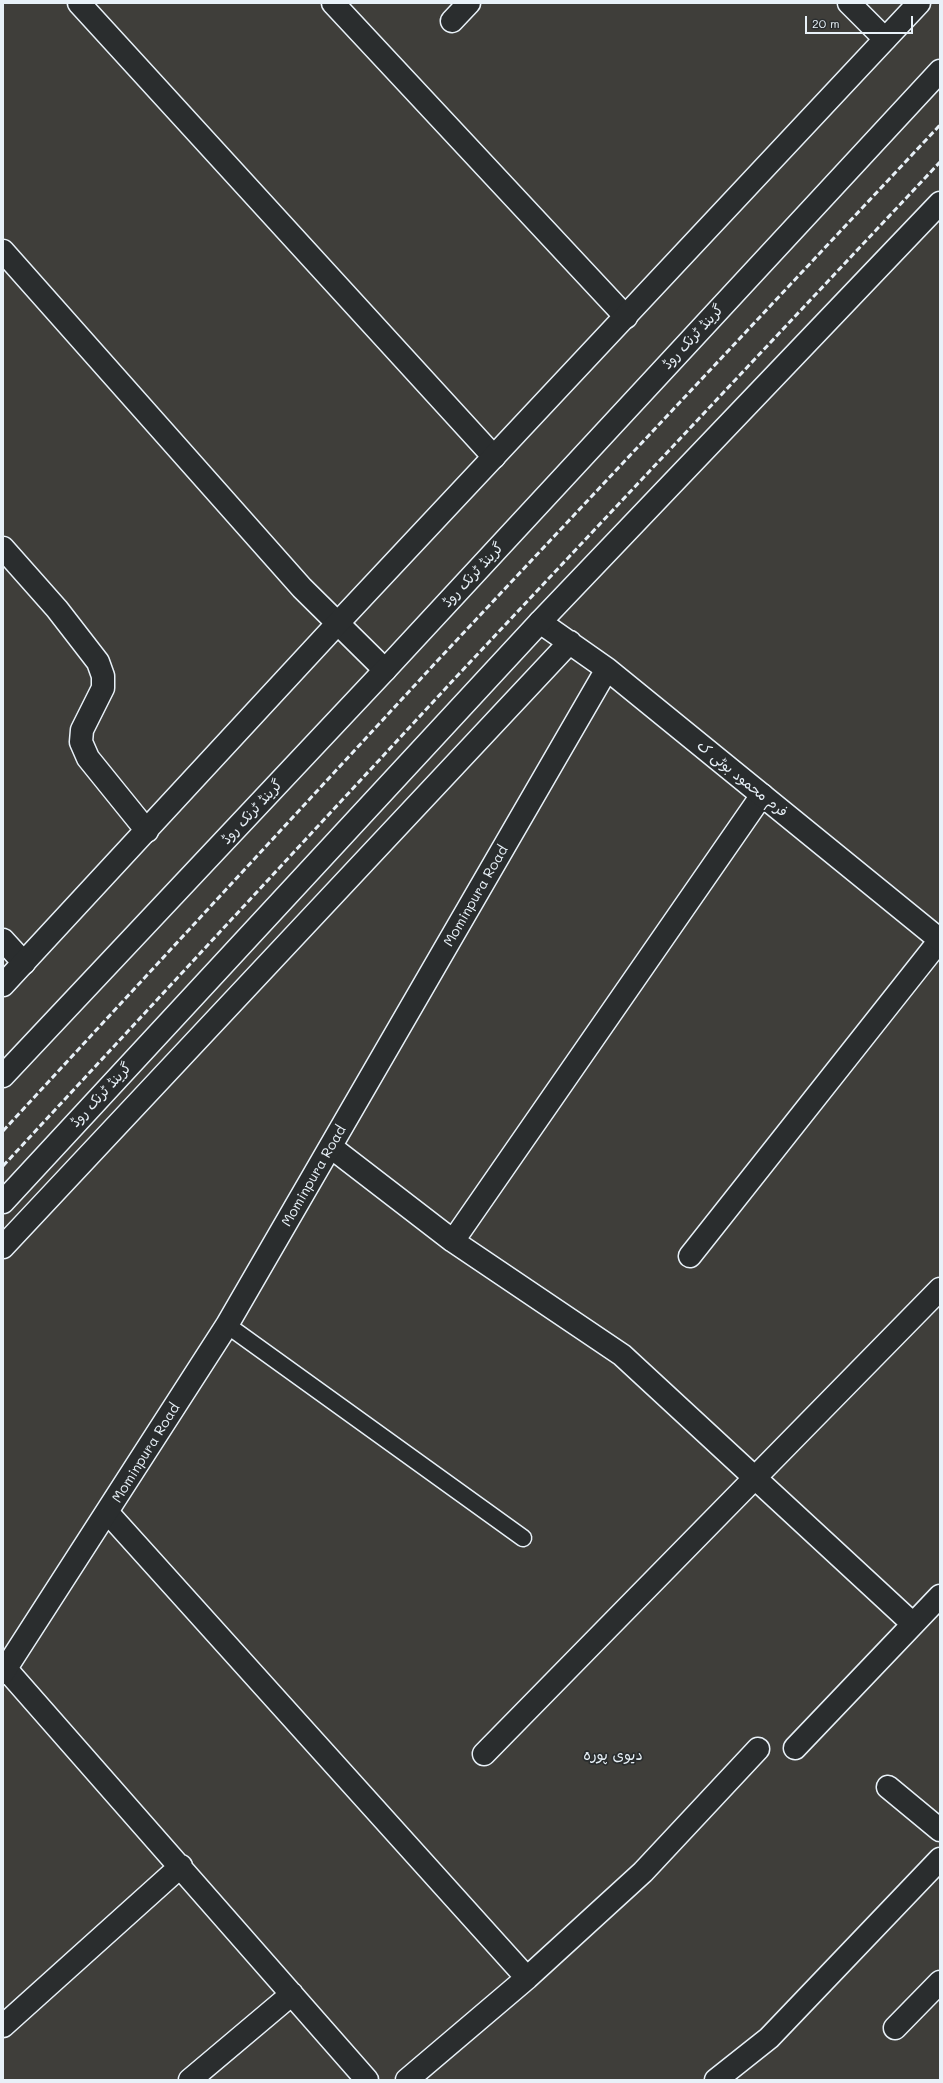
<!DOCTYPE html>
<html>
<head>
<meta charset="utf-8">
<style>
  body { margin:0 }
  #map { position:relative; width:943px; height:2083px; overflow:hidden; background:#3f3e3a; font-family:Mali,sans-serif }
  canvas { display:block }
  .frame { position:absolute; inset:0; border:4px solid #e8f1f8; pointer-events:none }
  .scale { position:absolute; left:805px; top:16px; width:108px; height:18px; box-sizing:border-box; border:2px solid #e8f1f8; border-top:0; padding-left:5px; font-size:12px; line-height:14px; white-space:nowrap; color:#e8f1f8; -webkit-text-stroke:3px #2a2d2e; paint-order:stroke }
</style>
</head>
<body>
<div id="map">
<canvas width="943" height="2083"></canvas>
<div class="frame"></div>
<div class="scale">20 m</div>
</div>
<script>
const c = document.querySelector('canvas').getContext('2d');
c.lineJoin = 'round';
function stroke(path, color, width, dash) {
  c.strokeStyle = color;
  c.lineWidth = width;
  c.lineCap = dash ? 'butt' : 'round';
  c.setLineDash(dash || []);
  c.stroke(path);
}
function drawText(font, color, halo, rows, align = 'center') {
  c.font = font + ' Mali,"Playpen Sans Arabic",sans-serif';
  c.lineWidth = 3.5;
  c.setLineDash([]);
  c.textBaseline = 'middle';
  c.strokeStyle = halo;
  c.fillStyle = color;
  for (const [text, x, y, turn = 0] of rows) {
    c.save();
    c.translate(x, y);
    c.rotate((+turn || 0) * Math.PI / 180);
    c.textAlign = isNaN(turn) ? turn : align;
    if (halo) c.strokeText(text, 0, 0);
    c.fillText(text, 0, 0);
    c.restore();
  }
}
const lane = new Path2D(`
  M227,1325L523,1538`);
const street = new Path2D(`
  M79,3L494,457
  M333,3L626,317
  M849,3L885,39
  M452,21L469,3
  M3,251L302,588L385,670
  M3,548L57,609L98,662L103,676V688L82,730L81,742L88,758L147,831
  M3,940L24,963
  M331,1147L453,1241L622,1355L913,1624
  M453,1241L762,795
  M690,1256L940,940
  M108,1513L527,1978L407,2080
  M6,1669L367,2080
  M795,1748L940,1596
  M484,1754L940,1289
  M888,1787L940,1830
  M527,1978L643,1872L758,1749
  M3,2026L181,1866
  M895,2028L940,1982
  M190,2080L292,1994
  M716,2080L769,2038L940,1859`);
const secondary = new Path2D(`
  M540,622L607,669L940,940
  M3,985L337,624L919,3
  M3,1247L570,642
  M3,1673L227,1325L607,669`);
const primary = new Path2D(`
  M3,1076L385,670L940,71
  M3,1202L540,622L940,203`);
stroke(lane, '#e8f1f8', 19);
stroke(street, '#e8f1f8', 25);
stroke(secondary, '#e8f1f8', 25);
stroke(primary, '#e8f1f8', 25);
stroke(lane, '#2a2d2e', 16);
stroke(street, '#2a2d2e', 22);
stroke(secondary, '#2a2d2e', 22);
stroke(primary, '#2a2d2e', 22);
stroke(new Path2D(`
  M3,1131L439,659L940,125
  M3,1166L458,675L940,162`), '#e8f1f8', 3, [6, 3]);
drawText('14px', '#e8f1f8', '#2a2d2e', [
  ["گرینڈ ٹرنک روڈ",693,337,-47],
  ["گرینڈ ٹرنک روڈ",473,575,-47],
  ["فرم محمود بوٹی ک",742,779,39],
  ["گرینڈ ٹرنک روڈ",252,812,-47],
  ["Mominpura Road",476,896,-60],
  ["گرینڈ ٹرنک روڈ",101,1095,-47],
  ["Mominpura Road",314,1176,-60],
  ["Mominpura Road",146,1453,-58]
]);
drawText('15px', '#e8f1f8', '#2a2d2e', [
  ["دیوی پورہ",613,1755]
]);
</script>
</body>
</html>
